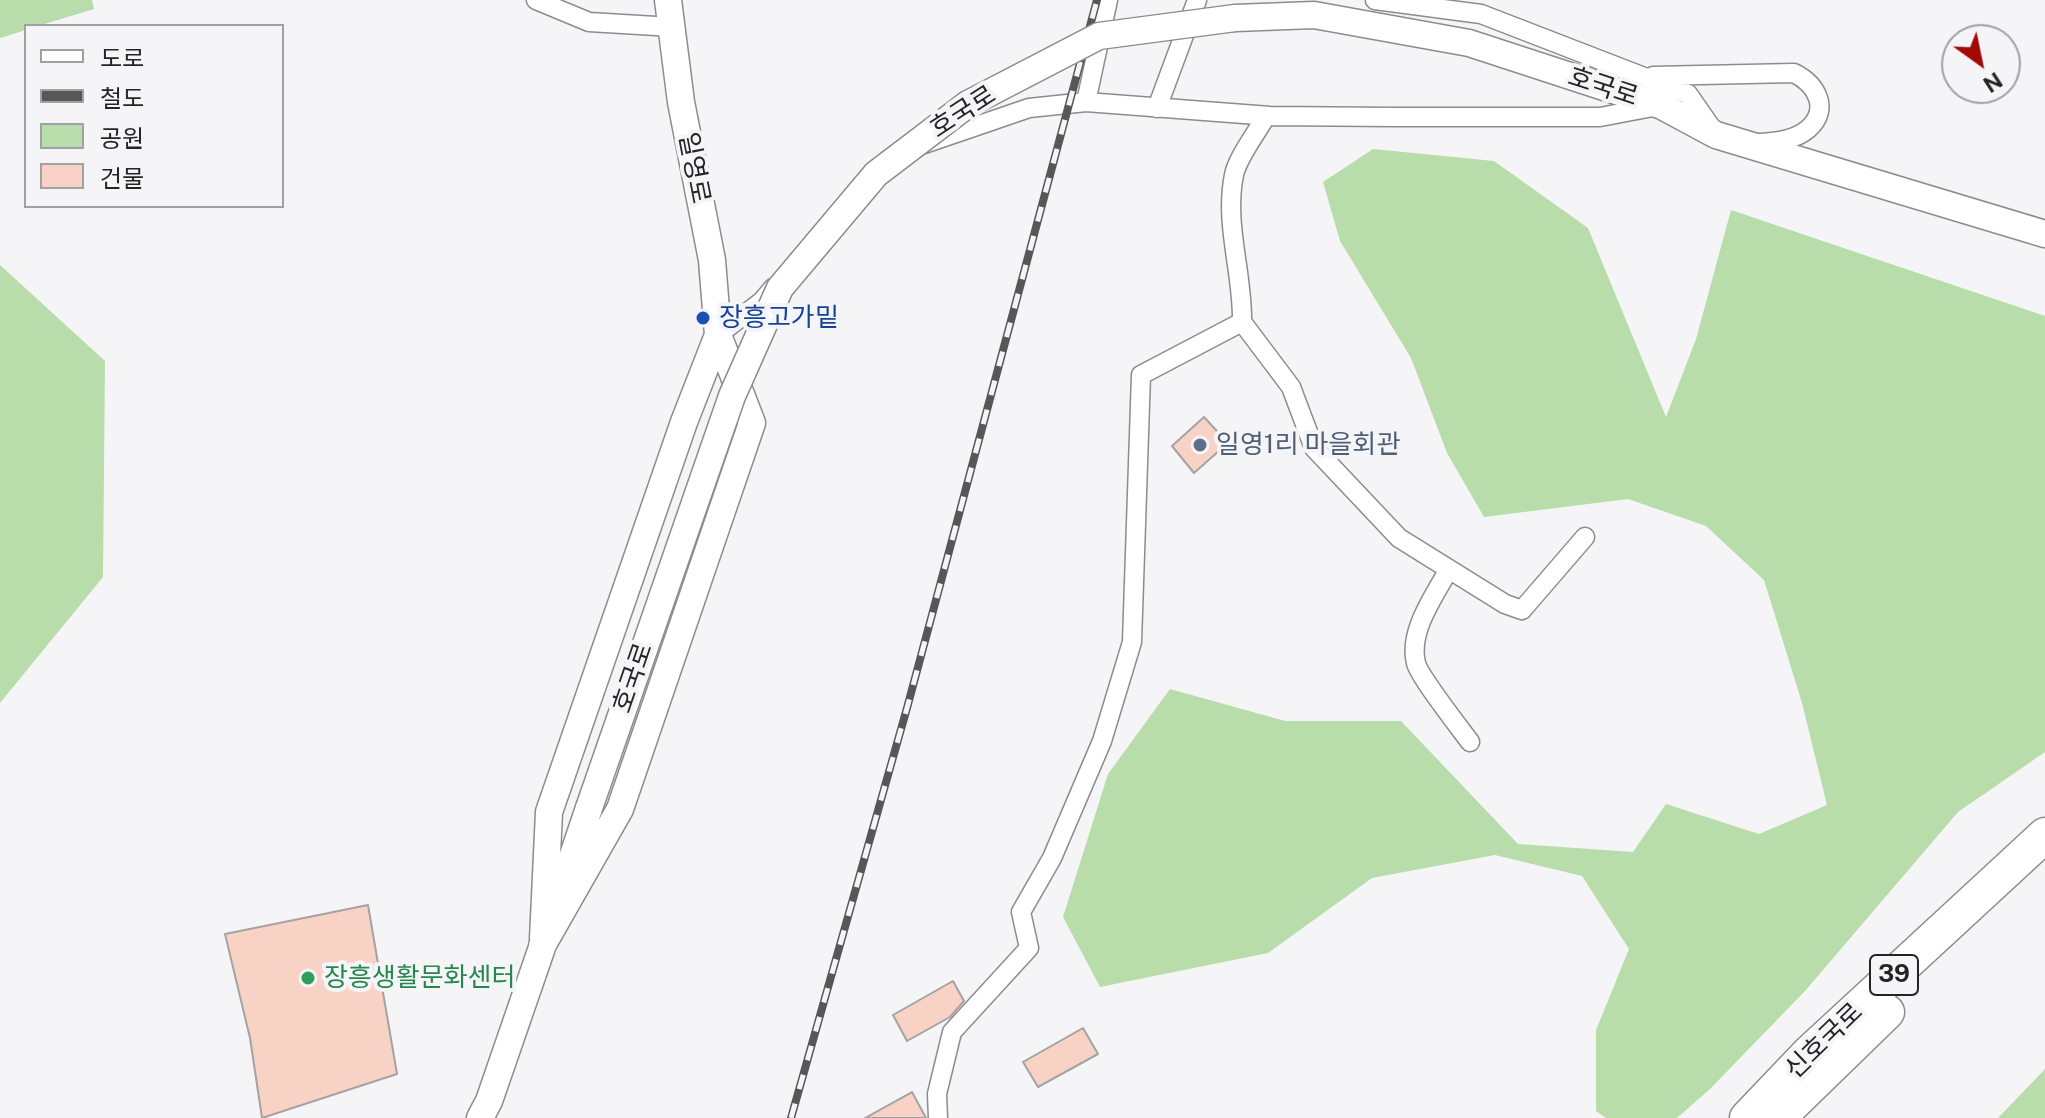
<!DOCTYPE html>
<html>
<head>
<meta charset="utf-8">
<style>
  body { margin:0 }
  #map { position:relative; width:2045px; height:1118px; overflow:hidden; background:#f5f5f8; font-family:"Public Sans","Noto Sans KR",sans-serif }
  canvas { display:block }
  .legend { position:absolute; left:24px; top:24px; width:260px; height:184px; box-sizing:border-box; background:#f5f5f8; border:2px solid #a1a1a4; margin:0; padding:10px 14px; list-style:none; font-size:24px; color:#242425 }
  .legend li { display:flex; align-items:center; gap:16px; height:40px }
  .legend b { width:40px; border:2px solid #a1a1a4 }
  .north { position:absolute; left:1941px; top:24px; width:80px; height:80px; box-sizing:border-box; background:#f5f5f8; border:2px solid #a1a1a4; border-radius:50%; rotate:147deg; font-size:22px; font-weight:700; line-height:32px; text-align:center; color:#242425 }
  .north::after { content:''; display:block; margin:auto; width:28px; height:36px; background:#a20906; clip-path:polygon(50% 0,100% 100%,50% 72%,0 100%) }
</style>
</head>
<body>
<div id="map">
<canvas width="2045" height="1118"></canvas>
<ul class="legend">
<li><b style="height:10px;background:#fff"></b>도로</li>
<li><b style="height:10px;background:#575758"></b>철도</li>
<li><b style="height:22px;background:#b9dcab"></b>공원</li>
<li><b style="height:22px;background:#f9d2c6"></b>건물</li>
</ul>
<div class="north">N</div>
</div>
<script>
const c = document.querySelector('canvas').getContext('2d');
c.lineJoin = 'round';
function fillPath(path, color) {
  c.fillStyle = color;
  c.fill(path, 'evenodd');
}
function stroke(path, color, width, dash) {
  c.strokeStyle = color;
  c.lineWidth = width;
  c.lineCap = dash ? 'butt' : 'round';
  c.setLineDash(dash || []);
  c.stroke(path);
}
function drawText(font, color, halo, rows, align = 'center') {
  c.font = font + ' "Public Sans","Noto Sans KR",sans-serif';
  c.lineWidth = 8;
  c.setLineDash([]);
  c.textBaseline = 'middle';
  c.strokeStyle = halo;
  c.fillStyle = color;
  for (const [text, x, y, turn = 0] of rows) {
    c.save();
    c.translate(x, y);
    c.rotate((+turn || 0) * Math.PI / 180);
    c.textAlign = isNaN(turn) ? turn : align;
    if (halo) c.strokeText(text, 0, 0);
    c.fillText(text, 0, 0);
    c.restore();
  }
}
fillPath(new Path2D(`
  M0,0H92L94,9L38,26H26V30L0,38Z
  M1373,149L1494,161L1588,228L1666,417L1696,339L1731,210L2045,316V752L1958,812L1805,991L1710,1089L1677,1118H1606L1596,1111V1030L1629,949L1582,876L1495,855L1372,878L1268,953L1100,987L1063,917L1108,774L1170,689L1285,721H1401L1518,844L1633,852L1666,804L1759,834L1827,805L1802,703L1764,580L1706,526L1628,499L1484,517L1447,453L1411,358L1340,241L1323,182Z
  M0,265L105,361L103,577L0,703Z
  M2045,1068V1118H1998L2044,1070Z`), '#b9dcab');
const building = new Path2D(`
  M1204,417L1228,443L1194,473L1172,446Z
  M368,905L397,1074L262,1118L250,1038L225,934Z
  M953,981L964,1001L950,1017L907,1041L893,1015Z
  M1083,1028L1098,1054L1038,1087L1023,1062Z
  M912,1092L926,1118H865Z`);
fillPath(building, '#f9d2c6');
stroke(building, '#a5a3a2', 2);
const street = new Path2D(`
  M536,0L589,22L673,27
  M1108,0L1086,102L1270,116L1394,117H1600L1658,106
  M1375,0L1481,14L1688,94L1713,130
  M1653,76L1794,73C1816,84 1831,109 1808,129C1795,140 1777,142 1760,143
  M1157,108L1197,0
  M924,144L1029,108L1086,102
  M1242,322C1243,273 1224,224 1234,175C1237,158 1258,131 1266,116
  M718,335L762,301L773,288
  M1449,569C1435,595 1408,631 1416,663C1419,676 1459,727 1470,742
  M938,1118L937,1094L952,1032L1029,948L1021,912L1052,858L1102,741L1132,642L1141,375L1242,322L1291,387L1314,448L1399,538L1505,604L1522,610L1585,537`);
const secondary = new Path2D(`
  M1235,18L1314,15L1469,43L1662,106L1716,135L2045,234
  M562,888L589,808
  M543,939L549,812L684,422L718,335
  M542,946L620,809L752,423L718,335L712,260L681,102L668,0
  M480,1118L489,1101L547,933`);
const highway = new Path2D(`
  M1747,1118L1809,1053L2045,835
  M1778,1118L1887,1012`);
stroke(street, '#8c8c8e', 21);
stroke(secondary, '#8c8c8e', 29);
stroke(highway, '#8c8c8e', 37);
stroke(street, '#fff', 18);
stroke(secondary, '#fff', 26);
stroke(highway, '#fff', 34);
const rail = new Path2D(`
  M791,1118L907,708L1097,0`);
stroke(rail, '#575758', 8);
stroke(rail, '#f5f5f8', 5, [15]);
const secondaryBridge = new Path2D(`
  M589,808L732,396L780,288L876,174L968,104L1099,36L1235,18`);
stroke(secondaryBridge, '#8c8c8e', 29, []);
stroke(secondaryBridge, '#fff', 26);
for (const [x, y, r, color] of [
  [703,318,8,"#1a4fb4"],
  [1200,445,8,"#5c6f8a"],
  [308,978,8,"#2e9e5b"]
]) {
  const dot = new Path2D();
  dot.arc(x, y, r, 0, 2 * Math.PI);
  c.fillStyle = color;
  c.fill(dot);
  stroke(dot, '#f5f5f8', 3);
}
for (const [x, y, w] of [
  [1894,975,48]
]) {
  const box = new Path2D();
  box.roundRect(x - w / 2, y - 20, w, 40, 6);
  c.fillStyle = '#f5f5f8';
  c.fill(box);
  stroke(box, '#242425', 2);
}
drawText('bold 24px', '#242425', null, [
  ["39",1894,975]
]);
drawText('26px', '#242425', '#f5f5f8', [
  ["호국로",1603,87,18],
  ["호국로",963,112,-33],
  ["일영로",694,168,79],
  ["호국로",633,678,-71],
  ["신호국로",1824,1041,-44]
]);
drawText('26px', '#164399', '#f5f5f8', [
  ["장흥고가밑",719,318]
], 'left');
drawText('26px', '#4e5e75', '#f5f5f8', [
  ["일영1리 마을회관",1216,445]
], 'left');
drawText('26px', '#27864d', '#f5f5f8', [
  ["장흥생활문화센터",324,978]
], 'left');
</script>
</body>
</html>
